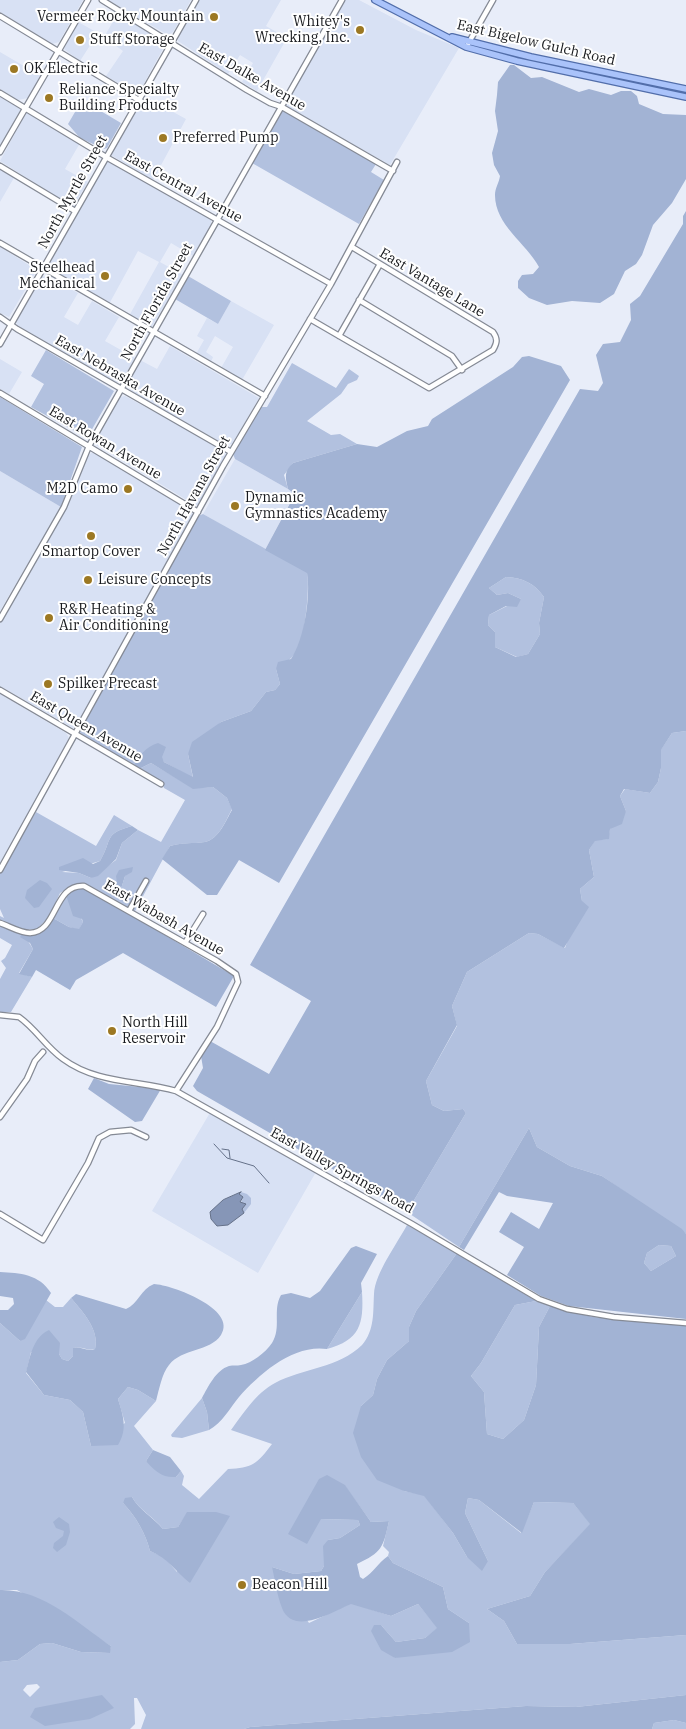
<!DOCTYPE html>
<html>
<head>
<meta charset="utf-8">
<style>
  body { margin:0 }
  canvas { display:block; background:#e8edf9 }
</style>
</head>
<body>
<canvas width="686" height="1729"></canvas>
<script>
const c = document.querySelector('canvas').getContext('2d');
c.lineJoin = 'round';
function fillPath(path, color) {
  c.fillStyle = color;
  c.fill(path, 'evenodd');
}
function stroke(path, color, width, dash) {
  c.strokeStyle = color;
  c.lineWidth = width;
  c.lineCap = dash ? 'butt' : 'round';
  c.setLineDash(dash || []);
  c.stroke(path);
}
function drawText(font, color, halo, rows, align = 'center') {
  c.font = font + ' "IBM Plex Serif",serif';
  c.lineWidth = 4;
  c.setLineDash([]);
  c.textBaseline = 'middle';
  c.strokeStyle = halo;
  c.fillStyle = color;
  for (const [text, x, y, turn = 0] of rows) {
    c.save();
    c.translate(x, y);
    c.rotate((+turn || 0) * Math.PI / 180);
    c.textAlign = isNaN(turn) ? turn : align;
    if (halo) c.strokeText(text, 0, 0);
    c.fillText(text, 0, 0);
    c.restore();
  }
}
fillPath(new Path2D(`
  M0,0H83L59,42L52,44L0,12Z
  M108,0H191L173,32L168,35Z
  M199,0H281L266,26L287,38L257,91L242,82L253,63L240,55L228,74L178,41L179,35Z
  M345,0H359L416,30L459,48L390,165L285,106Z
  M118,13L165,42L164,47L142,87L136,93L106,76L123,51L104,37Z
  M78,22L98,33L80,61L64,49Z
  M0,52L41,76L28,98L18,100L0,89Z
  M0,95L21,109L0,147Z
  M144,96L186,119L153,180L111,155Z
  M28,112L80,143L65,169L88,182L74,205H70L0,161L26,113Z
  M105,161H110L211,220V225L193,256L171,243L160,262L183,275L151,328L129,316L159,262L138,251L108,306L48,268L62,238Z
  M0,168L15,176L0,202Z
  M0,247L37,270L9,317L0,313Z
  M45,276L78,293L64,317L78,325L92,301L119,317L105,341L135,358L121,382H116L18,326L16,322L42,277Z
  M231,301L274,325L242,380L221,368L233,347L215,336L206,352L213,357L211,362L196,354L204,340L197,336L207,318L218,324Z
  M170,346L259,398L233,444H224L142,398L127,387L140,360L157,369Z
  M0,359L22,372L9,394L0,389Z
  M125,396L223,449L226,454L225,459L200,505H195L96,445V439L120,397Z
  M91,453H95L192,511L193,516L78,723L73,728L0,686V623L66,508L85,460Z
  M235,459L295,493L265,550L203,514Z
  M0,471L61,507L0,611Z
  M0,694L66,733L69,738L0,865Z
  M211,1111L316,1172L258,1273L152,1211Z`), '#d8e1f4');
fillPath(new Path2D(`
  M82,100L121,123L107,148L104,149L80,138L68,124Z
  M283,110L376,164L371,172L384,180L359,224L252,163Z
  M188,276L231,301L218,324L175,299Z
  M46,350L114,391L87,438L31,407L44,384L31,376Z
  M292,363L336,388L349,369L359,376L357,380L348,384L341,394L307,421L331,435L340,434L357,444L293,463L284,475L288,489L235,459L233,454L260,407H267Z
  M0,397L82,447L61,507L0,471Z
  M203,514L307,572C310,588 305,632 299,647C294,658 285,663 276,669L280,684L275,690L266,692L251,711L221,722L188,754L193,778L164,762L161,757L134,766L80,733L81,728L198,516Z
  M506,577C523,578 534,583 544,597L539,623L540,634L528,654L517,657L495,647V632L488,625L489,615L521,599L508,593L497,595L489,588Z
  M686,731V1234L602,1176L570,1166L537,1147L529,1128L459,1247L407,1212L466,1113L463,1109L444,1111L432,1105L426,1081L457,1026L452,1006L467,972L529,933L538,934L565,948L582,901L580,889L594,877L589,850L595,840L608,839L610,829L626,811L620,796L625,789L650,793L658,782L661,768L660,751L672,733Z
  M151,763L193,788L213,787L227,798L232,809C226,820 219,839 205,842C192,844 185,842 170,846L134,913L94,888L75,884L60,893L49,917L37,929L24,930L0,921V916L4,918L0,909V873L36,812L96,846L114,815L132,826C103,834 113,839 100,861L62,872L79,873L91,878L116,860L122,843L138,830L161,842L185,800L164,788L162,783L139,769ZM133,867L125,876L121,889L129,896L112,890Z
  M66,895L81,918L83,922L79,930L69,927L53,918Z
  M0,925L23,933L33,949L19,973L32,977L11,1012H0V979L6,968L1,961L5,958L12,945L0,938Z
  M241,1192L247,1194L251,1198V1204L244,1213L242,1209L245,1204L241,1203L243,1197L239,1194Z
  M407,1225L457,1253L416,1311L409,1327V1341L387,1360L377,1379L373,1395L361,1406L404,1491L424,1495L453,1533L467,1557L488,1561L465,1513L468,1498L479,1500L521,1533L534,1502L573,1503L591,1524L545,1572L530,1596L487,1609L504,1621L517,1644H570L686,1635V1695L576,1707L526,1706L250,1727L244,1729H141L146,1715L137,1698H134L135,1724L130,1729H0V1662L18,1660L40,1644L52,1643L81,1652L109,1653L111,1646L17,1590H0V1323L20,1341L46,1300L55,1307H63L71,1298C82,1311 100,1330 95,1349C87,1351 82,1346 73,1348V1356L68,1361L62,1359L59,1354L31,1352L26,1373L44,1395L70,1400L83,1412L91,1446L125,1423L118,1399L128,1387L138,1390L156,1401L134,1426L153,1450L146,1461L176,1477L181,1471L184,1476L182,1485L199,1499L228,1469C252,1468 257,1464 272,1444L231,1430C243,1414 256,1393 275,1383C303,1368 339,1368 362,1345C375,1330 373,1311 374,1294C375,1273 397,1244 407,1225ZM345,1486L371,1522L389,1521L383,1546L389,1552L388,1556L393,1563L443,1587L448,1609L469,1623L395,1658L381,1625L396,1642L425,1638L438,1628L418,1604L391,1616L351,1603L309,1623L272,1567L294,1574L321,1571L324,1566L328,1540L340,1538L360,1525L358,1520L321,1519ZM132,1497C140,1511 154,1517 163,1529L178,1527L188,1512L177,1572L164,1557L150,1551C145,1532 136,1517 123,1503ZM37,1684L40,1687L30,1697L23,1690L27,1685Z
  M659,1245L671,1246L676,1256L651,1271L644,1263L647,1253Z
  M362,1292C364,1324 360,1340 327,1349Z
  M536,1301L550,1306L539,1327L536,1385L524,1420L503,1439L487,1434L484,1392L471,1376L481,1363L515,1305Z
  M202,1398L207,1412L209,1430L182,1438L172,1437L171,1435Z
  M674,1720L686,1723V1729H652L654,1723Z`), '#b2c1df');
fillPath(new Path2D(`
  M510,65H514L531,78L542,77L579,92L589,89L611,95L621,91H631L637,96L639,104L663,114L686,115V179L672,203L653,225L642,255L636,264L625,271L614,294L600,303L572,301L547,305L529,298L518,288V281L522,275L533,274L539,267C526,243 495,225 495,195C495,188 499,183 500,176L494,165L492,153L498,131L495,111L497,95L498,82Z
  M686,211V731L672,733L661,750V768L658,782L650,793L624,789L620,796L626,811L622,824L610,829L609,839L595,841L589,850L594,877L580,889L582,901L589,907L564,948L538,934L529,933L467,972L452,1006L457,1025L426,1081L432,1105L444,1111L463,1109L466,1113L407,1212L197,1091L193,1086L203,1068L201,1056L210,1041L269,1074L311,1001L250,965L580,389L598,391L603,383L596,355L603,344L620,342L631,320L630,304L640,296L683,224V216ZM506,577C523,578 534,583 544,597L539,623L540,634L528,654L516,657L495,647V632L488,625L489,615L506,606L517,607L521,599L508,593L497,595L489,588Z
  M529,356L561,366L570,380L279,883L239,860L217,895H207L162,859L170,846C184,842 192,844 205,842C219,839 226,820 232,810L227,798L213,787L193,789L151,763L139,769L134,766C138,756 147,746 158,743L166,747L162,757L164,762L193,777L188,754L192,742L221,722L251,711L266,692L275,690L280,684L276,669L278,662L291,659C304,640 311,596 307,573L265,550L295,494L288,489C285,477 284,471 293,463L357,444L377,447L407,431L428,426L432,419L513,367L522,357Z
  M132,826L138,830L122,843L116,859L98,876L91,878L79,873L59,870V867L83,858L93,864L100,861C113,839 103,834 132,826Z
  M133,867L132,872L125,876L121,889L129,897L114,894L112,890L117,883L116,876L119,870Z
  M40,880L47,883L52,889L39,907L34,908L25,898L27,890Z
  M79,888L87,889L234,976L216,1007L123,953L76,980L70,990L36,970L32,977L19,974L33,949L30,943L20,937L23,933C38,937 43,928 53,918L69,927L79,929L83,922L82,919L73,916L66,895Z
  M94,1078L109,1084L161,1089L142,1121L135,1122L88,1089Z
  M529,1128L537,1147L570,1166L602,1176L682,1229L686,1234V1319L569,1306L541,1296L507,1275L524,1247L499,1232L511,1212L539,1229L553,1203L507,1196L499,1192L464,1250L459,1247ZM659,1245L671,1246L676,1256L651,1271L644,1263L647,1253Z
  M356,1246L377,1254L361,1283L362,1292L327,1349C294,1344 260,1373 239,1397C230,1408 222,1423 209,1430L207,1412L202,1398C208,1387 216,1370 229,1366C233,1365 237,1366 241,1365C252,1363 265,1353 272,1343C282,1327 272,1311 281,1295L291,1293L310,1298L320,1291L351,1248Z
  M457,1253L536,1301L515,1305L481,1363L471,1376L484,1392L487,1434L503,1439L524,1420L536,1385L539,1327L550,1306L593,1317L686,1325V1635L570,1644H517L504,1621L487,1609L530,1596L545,1572L590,1524L573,1503L534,1502L522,1533L479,1500L468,1498L465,1513L488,1561L482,1571L467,1557L453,1533L424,1496L404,1491L377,1480L361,1457L353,1433L361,1406L373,1395L377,1379L387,1360L409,1341V1327L416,1311Z
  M0,1272C20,1273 39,1274 51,1293L25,1339L20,1341L0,1323V1310H8L14,1304L13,1298L0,1296Z
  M154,1284C172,1285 238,1309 221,1335C210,1352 182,1348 169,1365C162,1373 159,1390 156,1401L138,1390L128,1387L118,1399C123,1415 128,1429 118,1445L91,1446L83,1412L70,1400L44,1395L26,1372C30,1357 33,1337 49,1330L60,1343L59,1354L62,1359L68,1361L73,1356V1348C81,1346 87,1352 95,1349C100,1330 82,1311 71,1298L76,1294L126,1309C138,1304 141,1289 154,1284Z
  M153,1450L170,1457L181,1471L176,1477C162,1478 155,1471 146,1461Z
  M327,1475L345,1485L371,1522L389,1521C383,1548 382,1552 357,1564L360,1577L363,1579C374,1572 378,1563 388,1556L393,1563L443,1587L448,1609L469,1623L470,1642L452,1652L395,1658L381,1650L371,1631L374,1625H381L396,1642L425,1638L437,1628L418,1604L391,1616L351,1604C334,1611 293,1637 282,1608C277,1595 275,1580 272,1567L294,1574L321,1571L324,1566L323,1546L328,1540L340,1538L360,1525L358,1520L321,1519L307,1544L288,1534L319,1479Z
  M132,1497C140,1511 153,1517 163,1529L178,1527L187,1512H216L230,1516L190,1583C175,1571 168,1558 150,1551C145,1532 136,1517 123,1503L125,1498Z
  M59,1517L69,1524L70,1532L66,1545L57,1552L53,1548L54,1543L63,1536L64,1531L56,1528L53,1522Z
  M0,1590C43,1589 77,1623 111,1646L110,1653L81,1652L52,1643L40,1644L18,1660L0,1662Z
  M102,1695L114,1708L90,1719L45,1726L30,1717L35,1708Z
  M686,1695V1723L674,1720L654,1723L652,1729H244L250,1727L526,1706L576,1707Z`), '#a2b3d4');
const water = new Path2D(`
  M241,1192L239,1194L243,1197L240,1202L246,1204L242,1209L244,1213L228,1225L217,1226L211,1219L210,1212L223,1200Z`);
fillPath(water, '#8696b7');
stroke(water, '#657189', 1);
stroke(new Path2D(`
  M214,1144L227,1158L254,1166L269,1183
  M222,1149L229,1150L230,1158`), '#657189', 1);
const minor = new Path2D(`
  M102,0L247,90L270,103L282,107L393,171
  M0,16L147,105
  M468,44L493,0
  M0,93L106,157L331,284
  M0,152L88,0
  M0,166L75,211
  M0,243L265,396
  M359,300L452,356L462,370
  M0,317L17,329L231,452
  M310,319L429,388L493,350C497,343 498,339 493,332L352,247
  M339,336L380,264
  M0,344L196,0
  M0,393L198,512
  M0,619L64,507L89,446L342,0
  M0,690L161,784
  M0,870L223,466L331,284L397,162
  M129,911L146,881
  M0,923C9,926 20,933 30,933C58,932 53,884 84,886L217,961L236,974L238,982L217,1027L176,1091
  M185,943L203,914
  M0,1015L19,1017C36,1029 46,1047 63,1059C97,1084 138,1080 176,1091L412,1224L539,1299L567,1309L614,1317L686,1323
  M0,1117L27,1079L35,1061L43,1052
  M0,1214L43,1240L88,1163L99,1138L110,1132L131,1130L146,1137`);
const major = new Path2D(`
  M375,0L466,47L517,61L686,97
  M452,37L531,57L686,89`);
stroke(minor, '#858a95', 7);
stroke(major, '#526eaa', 8);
stroke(minor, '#fff', 4.5);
stroke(major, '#aac3fa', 5.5);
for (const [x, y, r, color] of [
  [214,17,5,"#9c7823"],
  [360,30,5,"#9c7823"],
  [80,40,5,"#9c7823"],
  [14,69,5,"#9c7823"],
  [49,98,5,"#9c7823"],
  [163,138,5,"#9c7823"],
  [105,276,5,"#9c7823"],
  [128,489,5,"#9c7823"],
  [235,506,5,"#9c7823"],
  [91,536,5,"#9c7823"],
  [88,580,5,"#9c7823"],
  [49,618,5,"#9c7823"],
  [48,684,5,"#9c7823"],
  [112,1031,5,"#9c7823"],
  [242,1585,5,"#9c7823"]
]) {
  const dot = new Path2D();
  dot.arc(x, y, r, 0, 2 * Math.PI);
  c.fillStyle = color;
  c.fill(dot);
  stroke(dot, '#fff', 2);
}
drawText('14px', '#181a1e', '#fff', [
  ["Vermeer Rocky Mountain",204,17,"right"],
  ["Whitey's",350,22,"right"],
  ["Wrecking, Inc.",350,38,"right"],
  ["Stuff Storage",90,40],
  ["OK Electric",24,69],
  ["Reliance Specialty",59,90],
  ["Building Products",59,106],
  ["Preferred Pump",173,138],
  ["Steelhead",95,268,"right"],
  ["Mechanical",95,284,"right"],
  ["M2D Camo",118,489,"right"],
  ["Dynamic",245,498],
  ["Gymnastics Academy",245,514],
  ["Smartop Cover",91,552,"center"],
  ["Leisure Concepts",98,580],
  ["R&R Heating &",59,610],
  ["Air Conditioning",59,626],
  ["Spilker Precast",58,684],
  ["North Hill",122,1023],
  ["Reservoir",122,1039],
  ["Beacon Hill",252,1585]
], 'left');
drawText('14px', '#181a1e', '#fff', [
  ["East Bigelow Gulch Road",536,43,13],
  ["East Dalke Avenue",252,77,30],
  ["East Central Avenue",183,187,29],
  ["North Myrtle Street",73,192,-61],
  ["East Vantage Lane",432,283,31],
  ["North Florida Street",157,302,-61],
  ["East Nebraska Avenue",120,376,30],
  ["East Rowan Avenue",105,443,31],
  ["North Havana Street",194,496,-61],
  ["East Queen Avenue",86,727,30],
  ["East Wabash Avenue",164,918,30],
  ["East Valley Springs Road",342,1171,29]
]);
</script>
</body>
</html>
